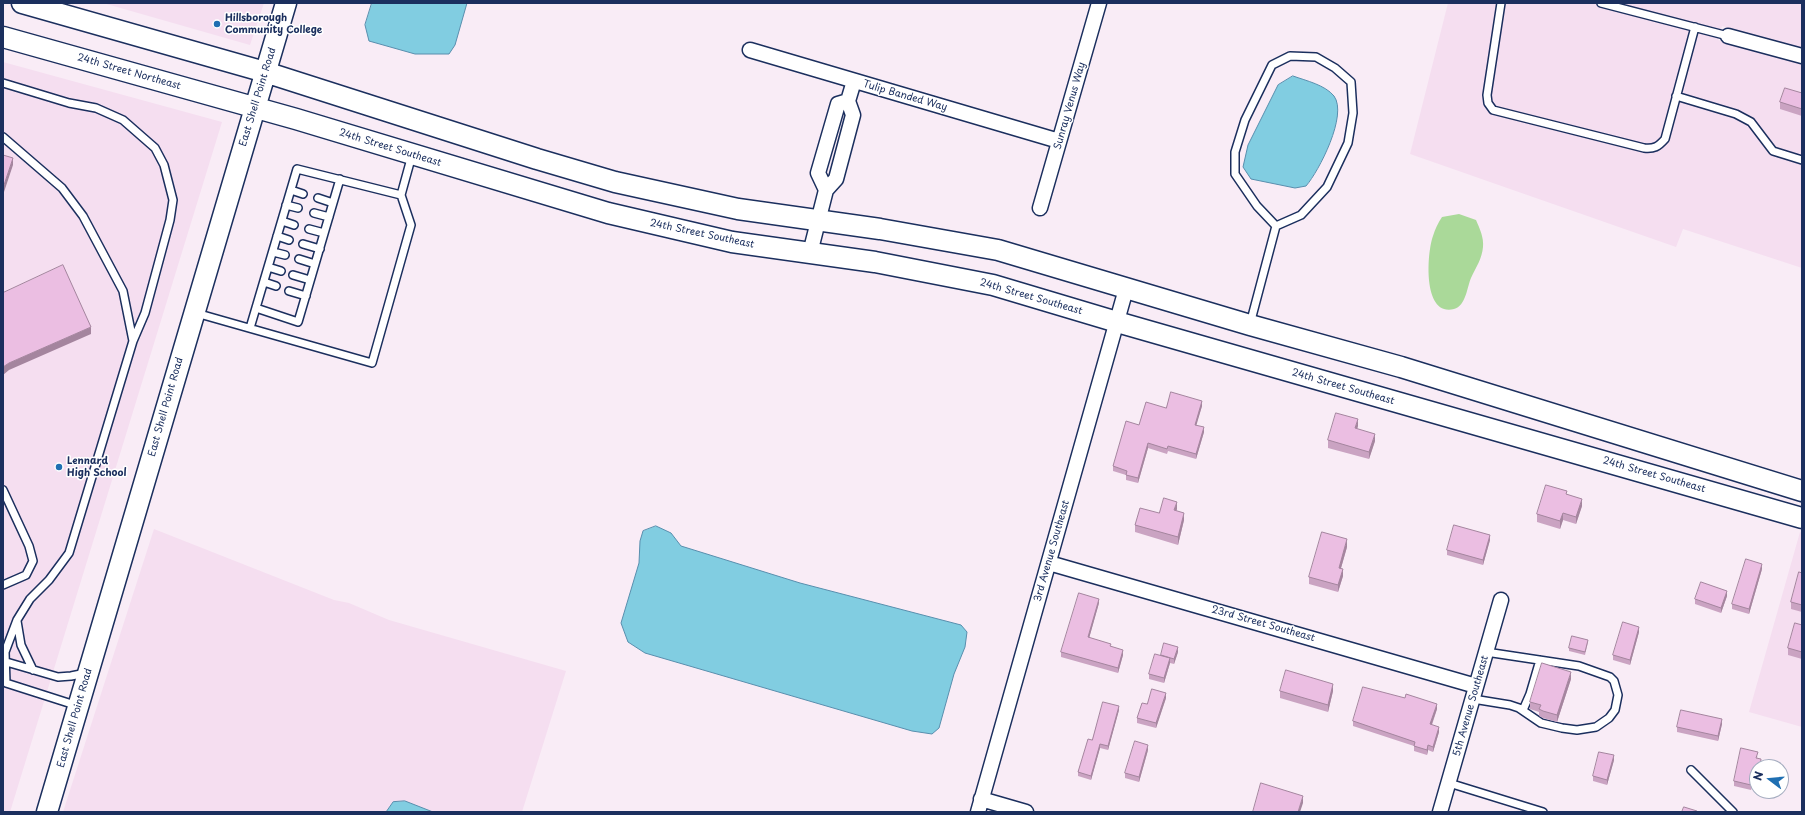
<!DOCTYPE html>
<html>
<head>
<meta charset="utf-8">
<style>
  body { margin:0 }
  #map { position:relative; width:1805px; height:815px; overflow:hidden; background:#f9ecf6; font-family:"Playpen Sans",sans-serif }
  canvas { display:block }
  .frame { position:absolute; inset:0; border:4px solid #1b2f5e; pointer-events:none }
  .north { position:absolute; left:1749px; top:759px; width:40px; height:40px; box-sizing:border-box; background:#fff; border:1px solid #a4acbf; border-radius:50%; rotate:286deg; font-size:11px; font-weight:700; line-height:16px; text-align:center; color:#1b2f5e }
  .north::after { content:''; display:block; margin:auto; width:14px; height:18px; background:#1f6fb2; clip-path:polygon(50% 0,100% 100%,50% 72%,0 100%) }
</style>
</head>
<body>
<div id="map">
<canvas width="1805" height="815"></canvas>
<div class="frame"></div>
<div class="north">N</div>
</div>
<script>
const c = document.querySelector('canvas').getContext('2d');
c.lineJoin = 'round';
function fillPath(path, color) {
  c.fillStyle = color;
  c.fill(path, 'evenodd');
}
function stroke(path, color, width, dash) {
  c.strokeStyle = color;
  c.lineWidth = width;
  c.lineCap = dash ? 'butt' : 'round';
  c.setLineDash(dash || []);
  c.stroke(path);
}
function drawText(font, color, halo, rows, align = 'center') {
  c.font = font + ' "Playpen Sans",sans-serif';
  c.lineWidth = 3;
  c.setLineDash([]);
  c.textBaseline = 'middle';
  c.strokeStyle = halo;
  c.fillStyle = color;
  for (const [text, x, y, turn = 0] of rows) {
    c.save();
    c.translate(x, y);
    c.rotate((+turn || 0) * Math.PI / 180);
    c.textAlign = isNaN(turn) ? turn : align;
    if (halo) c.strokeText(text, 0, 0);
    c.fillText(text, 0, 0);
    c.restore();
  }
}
fillPath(new Path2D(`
  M103,3H264L250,45Z
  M1448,3H1802V48L1722,26L1718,40L1802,64V268L1683,229L1676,247L1410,154Z
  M3,62L222,122L10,812H3Z
  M154,529L334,600L349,603L389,620L566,671L522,812H433L404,801L393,802L386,812H63Z
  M1800,532L1802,533V727L1749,712Z`), '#f5def0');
fillPath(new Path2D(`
  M1459,214L1476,220C1480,229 1484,238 1483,247C1482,259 1476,267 1471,278C1467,287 1466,306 1454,309C1422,317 1427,252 1433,236C1435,229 1438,223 1442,217Z`), '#aad999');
const water = new Path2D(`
  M372,3H467L455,45L449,54H415L369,41L365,25Z
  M1293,76C1307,81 1325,85 1334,96C1348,115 1319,171 1306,186L1295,188L1251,179L1243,167L1248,145L1278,85Z
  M656,526L671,533L681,546L800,583L961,625L967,632L965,647L954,674L939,728L932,734L912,731L645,653L628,642L621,623L639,563L640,541L643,531Z
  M405,801L433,812H386L393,802Z`);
fillPath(water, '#81cde1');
stroke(water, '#588ead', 1);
const lane = new Path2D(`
  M1501,3L1487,95L1488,103L1493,110L1644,148C1654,149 1658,147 1665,139L1695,27
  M1601,3L1728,36
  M1290,56L1316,57L1335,68L1351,82L1353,113L1348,143L1327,187L1301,215L1276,226L1257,206L1235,174V152L1245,120L1272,65Z
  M3,83L69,103L96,108L123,120L155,148L164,165L173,200L170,220L145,313L133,341L123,291L83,216L62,188L3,137
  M1676,96L1736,114L1751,122L1773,151L1802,160
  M291,190L303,194
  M318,198L333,203
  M286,205L298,208
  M314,213L329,217
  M282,221L294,225
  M309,229L324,233
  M277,236L289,240
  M303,244L320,249
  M273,252L285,255
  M299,259L315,264
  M268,267L281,271
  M293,275L310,280
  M264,282L276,286
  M289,291L306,296
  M256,308L298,322L340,179
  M196,313L372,363L411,225L401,195L412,155
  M1250,324L1276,226
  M250,328L297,169L401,195
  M3,490L29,546L33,561L26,575L3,585
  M17,621L21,645L33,670
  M3,661L58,677L71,676L86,673
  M1473,699L1510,705L1519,708L1541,723L1562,728L1577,730L1596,727L1609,718L1615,710L1618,695L1614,681L1610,677L1579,666L1486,652
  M78,706L6,683L5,652L17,620L30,599L49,580L69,553L133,341
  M1523,710L1530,694L1540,660
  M1691,770L1733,812
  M1449,783L1543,812`);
const street = new Path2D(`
  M1728,36L1802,56
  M750,50L1059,141
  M826,190L818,173L838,104L848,101
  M1040,208L1099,3
  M810,253L826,190L836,179L853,115L848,101L854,81
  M1049,563L1476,686
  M981,799L1026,812
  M978,812L1126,289
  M1440,812L1501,600`);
const secondary = new Path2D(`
  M22,3L265,72L537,159L615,182L738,209L880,229L998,250L1250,325L1401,367L1802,491
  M3,37L296,119L608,213L732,242L875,262L993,285L1117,322L1802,518
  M47,812L286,3`);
stroke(lane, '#1b2f5e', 10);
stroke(street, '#1b2f5e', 17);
stroke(secondary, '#1b2f5e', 23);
stroke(lane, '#fff', 7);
stroke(street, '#fff', 14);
stroke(secondary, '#fff', 20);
fillPath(new Path2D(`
  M1802,93V116L1780,109V102Z
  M1202,406L1196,425L1204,432L1196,459L1168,451L1167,454L1148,448L1138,483L1126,480V475L1113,471V466L1139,425L1166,408Z
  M1358,426L1357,429L1375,441L1369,459L1328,448V440Z
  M1567,494L1582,506L1576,524L1563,520L1560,529L1537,522V514Z
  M1177,509L1176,511L1184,520L1178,545L1135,532V525L1159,513Z
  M1490,540L1483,565L1447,555V550Z
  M1347,547L1341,568L1343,576L1338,592L1309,584V577Z
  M1762,569L1749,614L1732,609V604Z
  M1802,573V612L1791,609V602Z
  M1727,596L1721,613L1695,604V599Z
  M1099,603L1089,638L1111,647L1123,655L1118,673L1061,657V652Z
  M1802,625V659L1788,655V648Z
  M1639,632L1630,665L1613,660V655Z
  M1588,642L1585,655L1569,651V648Z
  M1178,652L1174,664L1170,663L1164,683L1149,679V674L1161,656V655Z
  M1571,679L1557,722L1543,718L1539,716V712L1530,709V702Z
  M1280,691H1333L1328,712L1280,698Z
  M1166,698L1156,728L1137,723V718L1147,704Z
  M1437,709L1432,725L1439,732L1433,752L1428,750L1427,755L1414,751V746L1353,726V721Z
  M1119,710L1108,750L1100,748L1091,780L1078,776V772L1092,740Z
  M1722,724L1718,741L1677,732V727Z
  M1148,750L1139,782L1125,778V773Z
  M1758,756L1757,758L1761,764L1757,767V779L1753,778L1751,790L1734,786V781Z
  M1614,760L1607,785L1593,781V776Z`), '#caa3c2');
fillPath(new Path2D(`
  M13,158V165L3,195V188Z
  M91,327V334L9,370L3,375V367L9,363Z
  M1202,401V406L1195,430V425Z
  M1358,419V426L1355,435V428Z
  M1204,427V432L1196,459V454Z
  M1375,434V441L1369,459V452Z
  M1148,443V448L1138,483V478Z
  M1582,499V506L1576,524V517Z
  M1177,502V509L1174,517V510Z
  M1184,513V520L1178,545V537Z
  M1563,513V520L1560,529V521Z
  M1490,535V540L1483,565V560Z
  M1347,539V547L1339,575V568Z
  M1762,564V569L1749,614V609Z
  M1343,569V576L1338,592V585Z
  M1727,591V596L1721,613V608Z
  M1099,599V603L1088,642V637Z
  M1639,627V632L1630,665V660Z
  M1178,647V652L1174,664V659Z
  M1123,650V655L1118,673V668Z
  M1170,658V663L1164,683V678Z
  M1571,672V679L1557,722V715Z
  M1333,684V691L1328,712V705Z
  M1166,693V698L1156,728V723Z
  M1437,704V709L1430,729V724Z
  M1119,706V710L1108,750V746Z
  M1722,719V724L1718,741V736Z
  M1439,727V732L1433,752V747Z
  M1100,744V748L1091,780V776Z
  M1148,745V750L1139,782V777Z
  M1428,745V750L1427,755V750Z
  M1614,755V760L1607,785V780Z
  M1753,774V778L1751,790V785Z
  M1303,796V803L1300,812H1298Z`), '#a4859e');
const building = new Path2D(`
  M1785,88L1802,93V109L1780,102Z
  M3,155L13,158L3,188Z
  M63,265L91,327L9,363L3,367V293Z
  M1171,392L1202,401L1195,425L1204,427L1196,454L1168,446L1167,449L1148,443L1138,478L1126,475L1127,471L1113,466L1126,421L1139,425L1146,402L1166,408Z
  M1336,413L1358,419L1355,428L1375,434L1369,452L1328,440Z
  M1546,485L1567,491L1566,494L1582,499L1576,517L1563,513L1560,521L1537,514Z
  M1164,498L1177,502L1174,510L1184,513L1178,537L1135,525L1140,508L1159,513Z
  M1454,525L1490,535L1483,560L1447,550Z
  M1322,532L1347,539L1339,568L1343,569L1338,585L1309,577Z
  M1746,559L1762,564L1749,609L1732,604Z
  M1799,572L1802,573V605L1791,602Z
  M1701,582L1727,591L1721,608L1695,599Z
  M1079,593L1099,599L1088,637L1111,644L1110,646L1123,650L1118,668L1061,652Z
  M1623,622L1639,627L1630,660L1613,655Z
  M1795,623L1802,625V652L1788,648Z
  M1572,636L1588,640L1585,652L1569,648Z
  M1164,643L1178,647L1174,659L1161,655Z
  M1155,654L1170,658L1164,678L1149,674Z
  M1542,663L1571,672L1557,715L1543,711L1539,709L1541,705L1530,702Z
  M1286,670L1333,684L1328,705L1280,691Z
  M1363,687L1405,698L1406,694L1437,704L1430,724L1439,727L1433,747L1428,745L1427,750L1414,746L1415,742L1353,721Z
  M1152,689L1166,693L1156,723L1137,718L1142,703L1147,704Z
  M1103,702L1119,706L1108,746L1100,744L1091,776L1078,772L1088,739L1092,740Z
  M1681,710L1722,719L1718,736L1677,727Z
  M1135,741L1148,745L1139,777L1125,773Z
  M1741,748L1758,752L1756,758L1761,759L1760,767H1757V774H1753L1751,785L1734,781Z
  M1599,752L1614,755L1607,780L1593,776Z
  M1261,783L1303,796L1298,812H1253Z
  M1684,807L1697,811V812H1682Z`);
fillPath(building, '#ebbee2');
stroke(building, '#a4859e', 1);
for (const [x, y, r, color] of [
  [217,24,4,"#1f6fb2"],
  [59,467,4,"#1f6fb2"]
]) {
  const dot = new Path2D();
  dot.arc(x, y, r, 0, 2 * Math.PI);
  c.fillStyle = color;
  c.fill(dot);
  stroke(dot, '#fff', 1.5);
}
drawText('bold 10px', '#1b2f5e', '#fff', [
  ["Hillsborough",225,18],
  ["Community College",225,30],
  ["Lennard",67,461],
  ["High School",67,473]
], 'left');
drawText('10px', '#1b2f5e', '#fff', [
  ["24th Street Northeast",129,72,16],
  ["Tulip Banded Way",905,96,16],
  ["East Shell Point Road",258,97,-73],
  ["Sunray Venus Way",1070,106,-74],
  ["24th Street Southeast",390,148,17],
  ["24th Street Southeast",702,234,12],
  ["24th Street Southeast",1031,297,16],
  ["24th Street Southeast",1343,387,16],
  ["East Shell Point Road",166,407,-74],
  ["24th Street Southeast",1654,475,16],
  ["3rd Avenue Southeast",1052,551,-74],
  ["23rd Street Southeast",1263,624,16],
  ["5th Avenue Southeast",1471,706,-74],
  ["East Shell Point Road",75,718,-74]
]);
</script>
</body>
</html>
